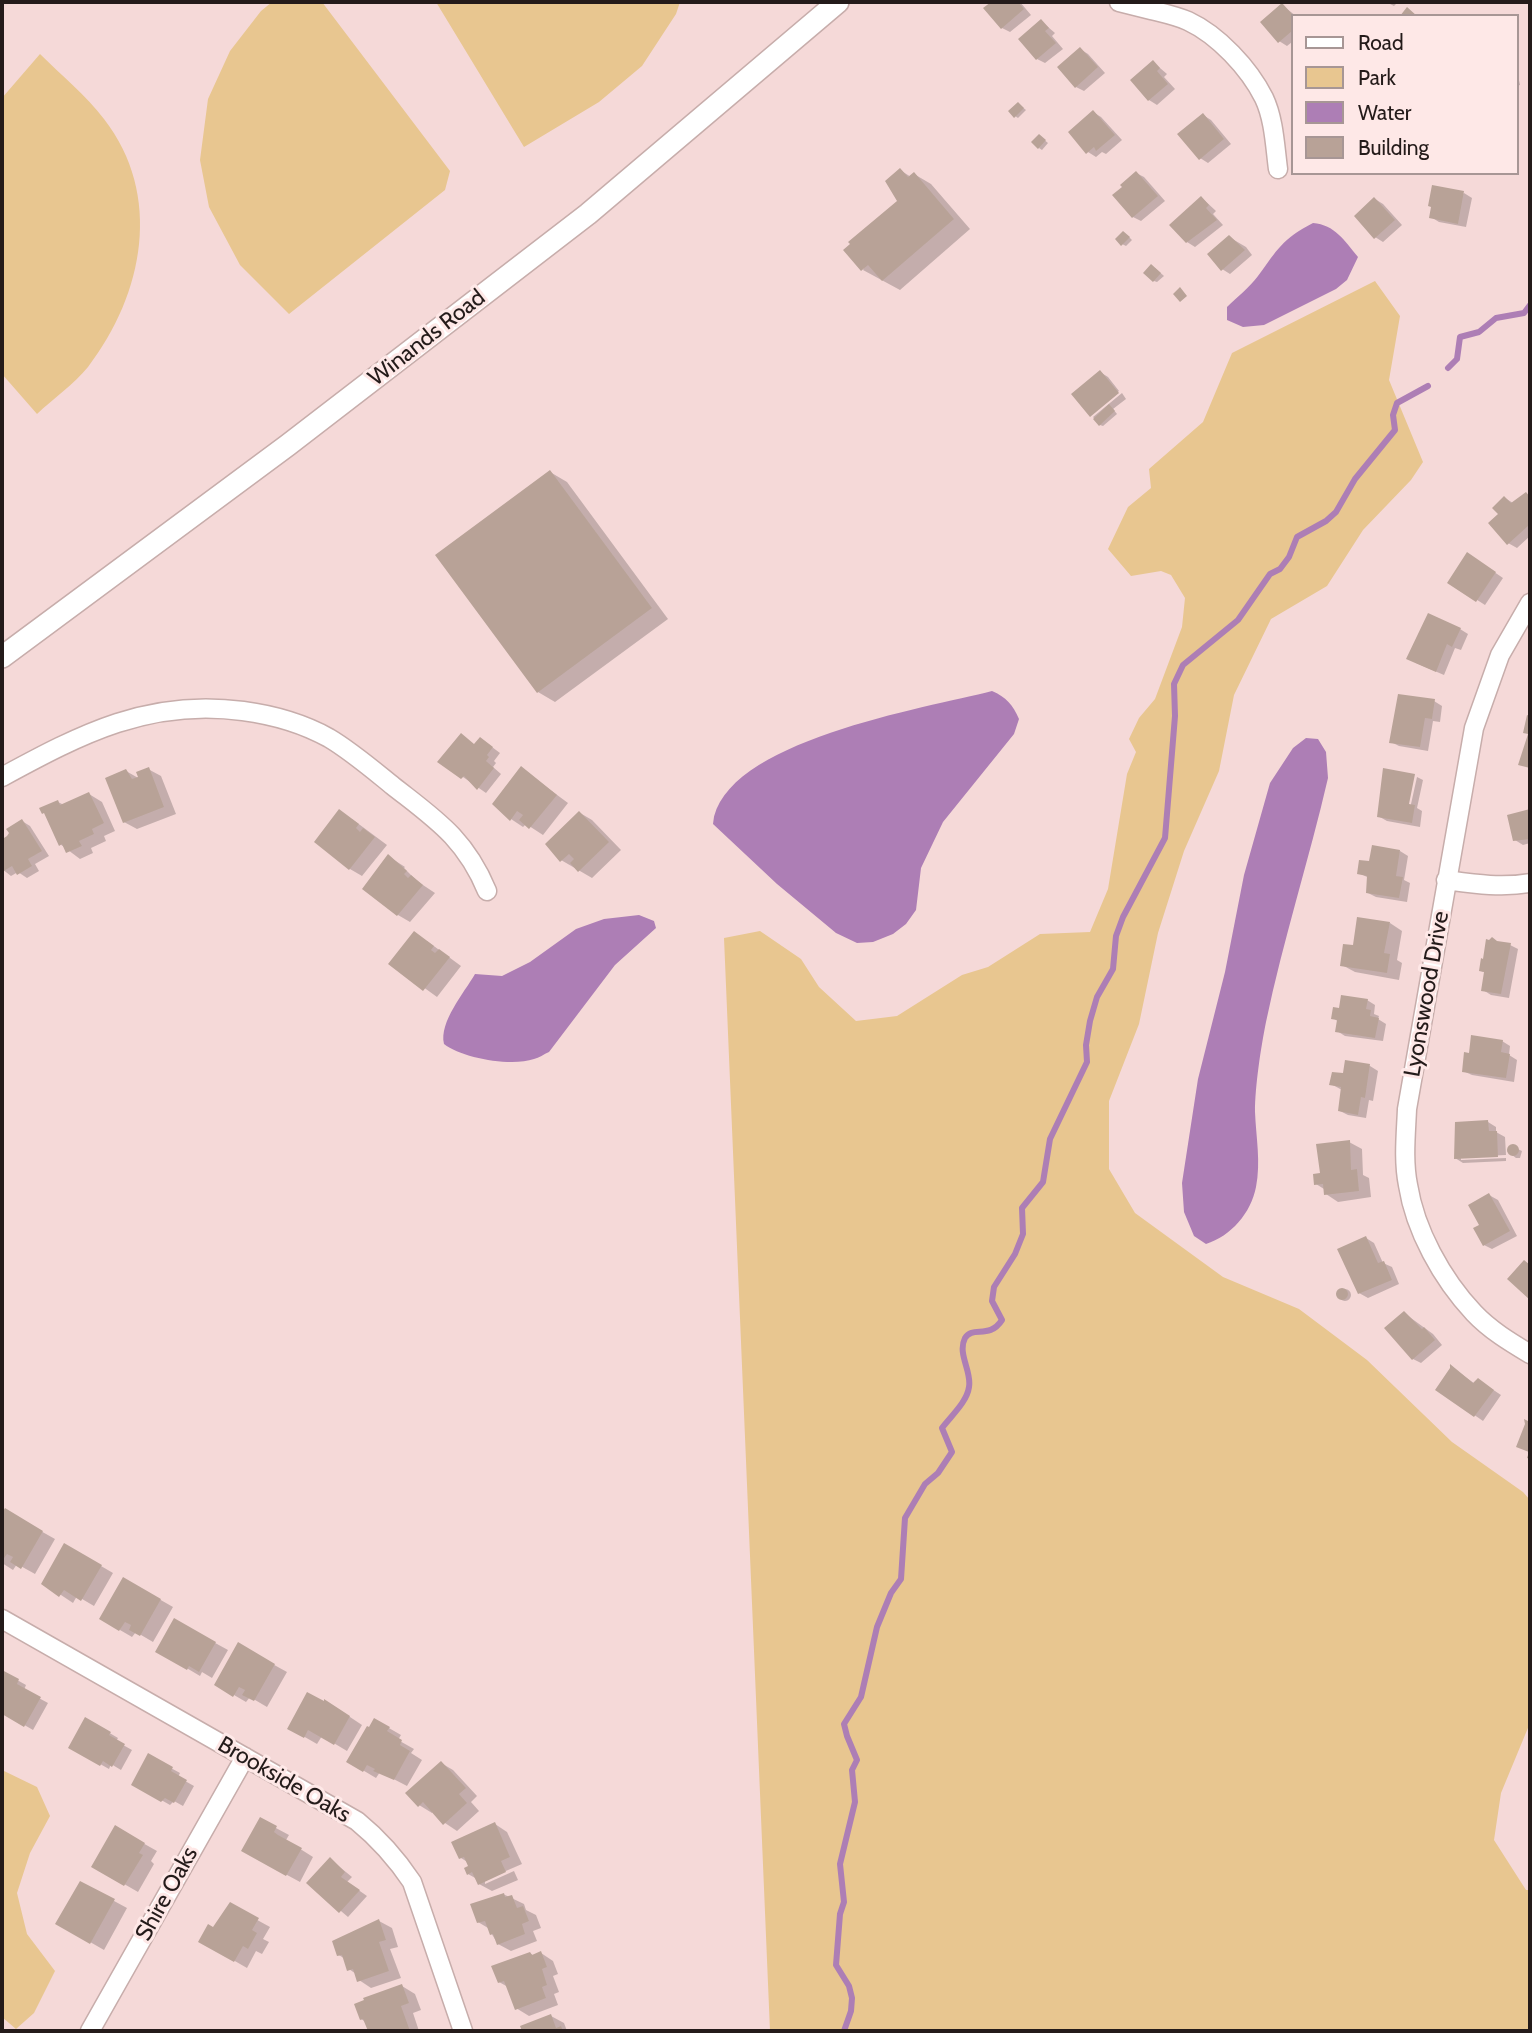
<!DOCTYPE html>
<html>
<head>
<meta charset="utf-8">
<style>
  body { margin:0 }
  #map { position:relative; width:1532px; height:2033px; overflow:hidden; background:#f5d9d8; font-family:Cabin,sans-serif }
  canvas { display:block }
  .frame { position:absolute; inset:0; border:4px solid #241b1a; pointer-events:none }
  .legend { position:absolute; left:1291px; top:14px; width:228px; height:161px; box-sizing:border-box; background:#fee8e7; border:2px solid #a79695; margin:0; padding:9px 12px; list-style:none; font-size:21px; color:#241b1a }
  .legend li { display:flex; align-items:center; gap:14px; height:35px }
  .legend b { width:35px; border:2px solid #a79695 }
</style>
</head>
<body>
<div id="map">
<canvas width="1532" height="2033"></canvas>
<div class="frame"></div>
<ul class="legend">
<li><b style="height:9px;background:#fff"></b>Road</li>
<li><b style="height:19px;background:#e8c690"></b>Park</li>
<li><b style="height:19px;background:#ad7eb5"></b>Water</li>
<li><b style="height:19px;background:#b8a297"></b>Building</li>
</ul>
</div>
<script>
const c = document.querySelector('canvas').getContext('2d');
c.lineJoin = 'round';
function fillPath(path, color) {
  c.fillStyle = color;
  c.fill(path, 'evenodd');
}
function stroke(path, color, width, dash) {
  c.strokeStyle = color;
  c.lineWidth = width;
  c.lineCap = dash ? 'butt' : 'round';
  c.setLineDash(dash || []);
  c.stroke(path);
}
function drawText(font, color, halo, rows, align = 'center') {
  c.font = font + ' Cabin,sans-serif';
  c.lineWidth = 6;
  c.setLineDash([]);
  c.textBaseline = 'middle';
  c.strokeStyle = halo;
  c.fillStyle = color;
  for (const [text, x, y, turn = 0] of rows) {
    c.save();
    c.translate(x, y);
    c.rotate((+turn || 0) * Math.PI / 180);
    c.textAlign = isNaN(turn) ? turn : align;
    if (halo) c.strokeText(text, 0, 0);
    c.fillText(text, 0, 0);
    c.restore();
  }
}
fillPath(new Path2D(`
  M272,2H322L450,171L445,190L289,314L240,265L209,207L200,160L208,99L230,51L261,11Z
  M436,2H680L676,14L642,66L599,102L524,147Z
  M40,54C61,75 86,95 104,119C163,195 144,294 88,367C74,384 53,399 37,414L2,374V98Z
  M1375,281L1400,316L1389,380L1423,462L1411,480L1363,530L1327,586L1271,619L1234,695L1219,771L1184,851L1158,933L1139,1024L1109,1101V1169L1135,1213L1223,1277L1299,1309L1367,1360L1452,1442L1523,1492L1530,1500V1723L1501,1793L1494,1840L1526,1890H1530V2031H770L724,938L760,931L801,959L819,987L856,1021L897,1016L962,975L988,967L1040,934L1090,932L1108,889L1127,774L1136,752L1129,739L1139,718L1155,699L1182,627L1185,598L1171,575L1161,571L1131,576L1108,549L1128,507L1151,488L1149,469L1203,422L1232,353Z
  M2,1770L37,1787L50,1816L30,1853L17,1893L27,1934L55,1971L34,2013L16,2029L2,2017Z`), '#e8c690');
fillPath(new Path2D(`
  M1313,223C1335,225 1344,240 1358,257L1347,280L1336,289L1264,325L1243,327L1227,320V307C1237,297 1250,287 1258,276C1278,249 1282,239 1313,223Z
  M992,691C1006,697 1013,705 1019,719L1014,734L943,822L921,868L916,910L906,924L893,934L873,942L857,943L836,933L777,884L713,824C721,741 926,708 992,691Z
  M1306,738L1318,739L1326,752L1328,778C1309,860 1283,940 1266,1022C1261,1047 1255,1086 1255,1112C1256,1137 1261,1162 1256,1187C1251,1213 1231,1236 1206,1244L1194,1236L1184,1212L1182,1183L1198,1079L1225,972L1244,875L1270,783L1293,748Z
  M639,915L654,921L656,928L615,965L549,1052C544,1054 539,1058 534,1059C511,1067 462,1058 444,1044C439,1022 464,993 475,974L502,976L530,962L576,929L604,919Z`), '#ad7eb5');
fillPath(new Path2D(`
  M994,2H1020L1031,15L1010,32L1002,28L986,8Z
  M1386,2H1398L1394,6Z
  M1282,5L1296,16H1292V42L1287,46L1279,41Z
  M1041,21L1055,33L1052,36L1063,49L1045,63L1037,59Z
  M1080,49L1088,54L1105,73L1084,91L1076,87Z
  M1153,62L1167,74L1164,77L1175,89L1157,105L1149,100L1132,80Z
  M1516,67L1520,85L1516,86Z
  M1021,106L1026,110L1018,118L1015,116Z
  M1093,112L1101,117L1122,140L1106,154L1102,152L1096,157L1088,152Z
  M1203,115L1211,120L1231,144L1208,163L1200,158Z
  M1042,138L1048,143L1042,150L1039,148Z
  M900,170L911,177L914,174L931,184L970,229L900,290L863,270L899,201Z
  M1136,173L1144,177L1165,201L1141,221L1133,217Z
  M1464,193L1472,198L1466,227L1439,222L1431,217Z
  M1202,198L1216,211L1213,214L1223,225L1195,247L1187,242Z
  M1375,199L1383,204L1402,225L1383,242L1375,237Z
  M1127,235L1132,240L1126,246L1122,244Z
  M1229,237L1246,247L1252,255L1230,274L1222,269Z
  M1155,268L1164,276L1157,282L1154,281Z
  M1100,372L1108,377L1119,391L1091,414Z
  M1122,393L1126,399L1113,409L1117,414L1103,426L1100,425L1093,417Z
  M550,472L567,482L668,619L555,702L538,692Z
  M1526,494L1530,497V536L1517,548L1508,543L1500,514L1505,498L1513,503Z
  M1475,559L1503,578L1485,605L1449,582Z
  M1460,629L1468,634L1461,650L1455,648L1444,675L1416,663Z
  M1434,701L1442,706L1440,722L1433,721L1428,751L1399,746L1391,742Z
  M488,744L500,753L494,761L496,763L493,767L501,774L486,793L440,761L475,745Z
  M148,769L161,776L176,814L137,829L124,822L126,771L140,779Z
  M522,769L568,803L543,835L526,824L523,827L511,819Z
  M1384,770L1415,776H1413L1406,812L1409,813L1417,777L1423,780L1417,808L1422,811L1420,827L1387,821L1378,816Z
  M89,794L102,802L115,831L104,836L106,841L91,848L93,853L80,859L60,844L58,802L64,805Z
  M1530,811V843L1523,845L1515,840L1509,816Z
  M580,813L592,820L621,850L592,878L561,860Z
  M352,819L387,845L362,876L350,869Z
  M22,821L30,826L49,856L35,864L39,871L27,878L18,872L11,876L2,869V837L5,839Z
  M1400,851L1408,856L1404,880L1410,883L1407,902L1376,897L1368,893L1369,878L1359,873L1371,863Z
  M388,856L405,867L404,868L417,881L435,893L410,922L398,915Z
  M1390,923L1402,931L1397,960L1402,963L1399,980L1355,972L1342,965L1355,947Z
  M427,941L461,966L437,997L390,963Z
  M1499,943L1510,945L1518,949L1509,998L1491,995L1483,990L1486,973L1481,971Z
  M1367,1000L1375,1005L1374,1014L1379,1016L1378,1019L1386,1024L1383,1041L1345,1036L1337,1031L1339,1022L1333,1018L1340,1010Z
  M1502,1041L1510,1046L1509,1055L1517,1060L1514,1082L1472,1075L1463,1071Z
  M1346,1062L1370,1066L1378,1071L1373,1101L1369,1100L1366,1118L1348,1115L1340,1111L1342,1090L1331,1084L1344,1075Z
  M1488,1122L1496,1127V1132L1505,1137L1506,1155L1461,1157V1160L1506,1158V1161L1463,1163L1455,1158Z
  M1349,1142L1362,1149L1363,1175L1369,1178L1371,1197L1338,1202L1326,1194L1324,1189L1316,1184Z
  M1511,1146L1522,1151L1520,1158H1516L1507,1151Z
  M1489,1195L1498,1200L1517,1236L1492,1249L1484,1245L1481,1226Z
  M1366,1238L1374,1243L1383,1263L1392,1267L1399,1284L1368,1298L1359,1293Z
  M1339 1295a6 6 0 1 1 12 0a6 6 0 1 1-12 0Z
  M1404,1313L1433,1334L1442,1345L1421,1363L1413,1359Z
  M1448,1364L1475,1384L1486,1385L1501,1395L1483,1421L1437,1389L1453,1368Z
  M5,1511L55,1539L35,1574L17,1564L13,1570L2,1563V1517Z
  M65,1545L113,1573L94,1606L77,1596L73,1603L43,1583Z
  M124,1579L173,1607L153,1642L136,1632L132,1637L120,1630Z
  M175,1621L228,1650L212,1678L202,1672L200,1676L158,1651Z
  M238,1645L287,1672L267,1707L250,1697L246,1702L234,1695Z
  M3,1672L26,1685L24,1690L48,1703L33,1730L2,1712Z
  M338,1709L362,1725L347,1751L322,1736L317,1744L289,1728Z
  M86,1719L118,1738L116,1741L132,1750L121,1770L111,1764L109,1769L70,1747Z
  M375,1720L401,1735L398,1740L414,1749L411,1753L422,1760L407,1786L380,1772L376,1778L349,1762Z
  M149,1756L180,1773L178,1777L194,1786L183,1806L174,1801L170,1805L133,1784Z
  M441,1763L453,1770L477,1796L471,1802L479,1811L457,1831L445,1823L433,1811L432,1813L419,1805Z
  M261,1820L289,1835L286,1840L313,1857L300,1882L243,1851Z
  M495,1824L507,1832L522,1864L485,1880V1884L514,1871L518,1880L492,1891L479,1884L477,1879L468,1874L469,1863L461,1858Z
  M116,1828L157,1851L151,1861L154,1864L138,1892L93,1866Z
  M330,1859L352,1877L347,1882L367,1896L348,1917L308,1883Z
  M81,1883L127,1908L104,1950L57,1923Z
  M503,1894L524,1904L526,1910L536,1915L541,1928L533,1931L537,1941L511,1951L498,1944L488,1928L478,1922Z
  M230,1905L270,1927L263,1939L269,1942L262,1954L256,1951L247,1968L200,1941L214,1930Z
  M379,1921L392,1928L398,1947L390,1949L401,1978L371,1988L359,1980L356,1974L349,1969L345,1959L339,1955Z
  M530,1953L534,1956L541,1953L553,1961L558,1974L553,1976L559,1992L554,1994L558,2005L529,2016L516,2008L508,1987L499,1982Z
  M402,1986L415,1994L421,2010L413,2013L419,2031H370L366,2022L361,2019Z
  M551,2016L564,2023L567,2031H524L522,2027Z`), '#0003');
stroke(new Path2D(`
  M1448,368L1457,359L1460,337L1479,332L1496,318L1524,313L1530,305
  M844,2031L851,2011L852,1998L849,1986L836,1965L840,1914L844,1902L840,1864L855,1802L852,1770L857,1760L847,1736L844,1724L861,1697L877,1627L891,1593L901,1579L905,1518L925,1484L938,1473L952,1452L942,1428C951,1416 967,1402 969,1387C972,1371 957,1354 965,1338C973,1325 989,1340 1002,1320L992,1301L994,1287L1015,1254L1023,1234L1022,1208L1043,1182L1050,1139L1087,1062L1086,1045L1090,1021L1097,997L1113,969L1116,936L1123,917L1165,838L1175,716L1174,684L1183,665L1238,620L1270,574L1280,569L1289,557L1297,537L1326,521L1336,512L1355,479L1395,430L1393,415L1397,403L1428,386`), '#ad7eb5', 6);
fillPath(new Path2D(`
  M991,2H1018L1024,9L1001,29L983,8Z
  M1282,3L1292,14V31L1278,43L1260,22Z
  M1407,7L1417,16H1400Z
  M1041,19L1049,28L1045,31L1056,43L1036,60L1018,39Z
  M1080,47L1098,67L1075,88L1057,67Z
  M1153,60L1160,68L1157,71L1168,84L1148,101L1130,80Z
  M1018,102L1024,108L1014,118L1008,111Z
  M1093,110L1115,135L1096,151L1094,147L1086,154L1068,132Z
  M1203,113L1224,139L1199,160L1177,134Z
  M1039,134L1046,140L1038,149L1031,142Z
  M900,168L908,177L914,172L954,219L882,281L868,265L861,271L843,250L850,244L848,242L897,201L885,181Z
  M1136,171L1158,196L1132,218L1112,195L1122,187L1120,185Z
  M1432,185L1464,191L1458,224L1429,218L1431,207L1428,206Z
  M1201,196L1209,205L1206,208L1217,220L1186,243L1169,225Z
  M1374,197L1395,220L1374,239L1354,216Z
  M1123,231L1130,237L1121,246L1115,239Z
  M1229,235L1245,250L1221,271L1207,254Z
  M1151,264L1161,273L1153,282L1143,273Z
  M1180,287L1187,296L1180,302L1173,294Z
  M1100,370L1119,393L1090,417L1071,394Z
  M1109,404L1115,411L1099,426L1093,419Z
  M550,470L652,608L537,693L435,555Z
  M1526,492L1530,497V528L1528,526L1507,545L1488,523L1498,514L1492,508L1504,496L1511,503Z
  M1467,552L1496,572L1476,602L1447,583Z
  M1428,613L1461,628L1452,647L1447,644L1436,672L1406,659Z
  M1398,694L1435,699L1432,719L1425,718L1420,747L1389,743Z
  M1527,715L1530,716V768L1518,765L1528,734L1523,733Z
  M461,733L474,744L480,737L493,747L487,755L489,757L486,761L494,768L477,790L464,776L461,779L437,762Z
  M521,766L557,795L529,829L519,820L523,815L517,811L510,821L492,804Z
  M149,767L164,807L123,823L105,778L126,769L132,779L138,777L136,772Z
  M1383,768L1415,774L1409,804L1415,805L1412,823L1377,817Z
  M89,792L104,823L92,829L94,834L79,841L82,846L66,853L62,844L59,846L44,813L42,814L39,808L58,800L60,805Z
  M339,809L359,824L356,828L360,832L363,828L375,837L349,870L314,842Z
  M1530,809V839L1513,841L1507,815Z
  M579,811L609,842L578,872L570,863L574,859L569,854L560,862L545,844Z
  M22,819L42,851L28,859L32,866L17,875L12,866L2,872V835L4,838L7,836L9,833L6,829Z
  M1372,845L1400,850L1396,876L1403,877L1399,898L1366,893L1367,876L1357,874L1359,860L1369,861Z
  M388,854L407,871L404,874L408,878L411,875L423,885L397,916L362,889Z
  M1357,917L1390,922L1384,953L1390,954L1387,973L1340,966L1343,944L1353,945Z
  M414,931L434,946L431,950L435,953L439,949L450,957L423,991L388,964Z
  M1492,937L1497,941L1511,943L1501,994L1481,991L1484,972L1479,971L1481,958L1483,959L1486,939L1489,940Z
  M1341,995L1368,999L1366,1009L1371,1010L1370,1016L1379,1018L1375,1038L1335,1032L1337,1020L1331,1019L1333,1007L1339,1008Z
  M1471,1035L1503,1040L1501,1052L1510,1054L1506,1078L1462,1072L1464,1052L1469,1053Z
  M1345,1060L1370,1064L1365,1098L1361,1097L1358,1115L1338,1111L1341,1087L1329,1085L1332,1072L1343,1073Z
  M1488,1120L1489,1131H1497L1498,1157L1454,1159L1455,1122Z
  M1350,1140L1351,1170L1357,1169L1359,1191L1324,1195L1323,1184L1314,1185L1313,1174L1320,1173L1316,1144Z
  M1507 1150a6 6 0 1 1 12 0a6 6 0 1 1-12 0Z
  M1489,1193L1510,1231L1483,1246L1473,1228L1479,1225L1468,1205Z
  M1366,1236L1378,1263L1384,1261L1392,1280L1358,1294L1337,1249Z
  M1524,1260L1530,1265V1300L1507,1279Z
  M1336 1294a6 6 0 1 1 12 0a6 6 0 1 1-12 0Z
  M1404,1311L1422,1329L1424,1327L1435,1340L1412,1360L1384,1328Z
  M1450,1364L1473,1383L1478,1378L1494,1390L1474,1417L1435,1390L1450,1368Z
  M1524,1419L1530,1422V1459L1527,1458L1529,1452L1516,1447L1525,1424Z
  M5,1508L43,1531L21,1569L10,1562L13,1557L7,1554L2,1561V1513Z
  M64,1543L102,1565L81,1601L64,1590L59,1597L41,1584Z
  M123,1577L161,1599L140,1636L129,1630L131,1625L125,1622L119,1631L99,1619Z
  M174,1618L216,1642L199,1672L189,1666L187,1670L155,1652Z
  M238,1642L275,1664L254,1701L242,1695L245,1690L239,1687L233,1697L214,1685Z
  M2,1670L19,1679L17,1684L41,1697L24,1727L2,1714Z
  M307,1692L324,1701V1699L350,1716L334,1745L308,1730L304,1738L287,1729Z
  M85,1717L111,1732L109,1735L125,1744L112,1767L103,1761L100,1766L68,1748Z
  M374,1718L390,1727L387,1731L402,1740L400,1745L410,1751L394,1780L373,1771L375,1769L367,1765L363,1772L346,1762L367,1726L369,1727Z
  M148,1753L173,1767L171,1771L187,1780L174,1803L165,1798L161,1802L131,1785Z
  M441,1761L466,1788L459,1794L467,1803L443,1825L423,1802L418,1807L405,1793Z
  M260,1817L277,1826L274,1832L278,1835L302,1848L286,1876L241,1851Z
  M495,1822L510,1857L501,1861L506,1872L478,1885L472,1872L467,1875L464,1868L468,1866L464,1857L459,1859L451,1842Z
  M115,1825L145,1843L139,1853L143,1855L124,1886L91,1867Z
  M330,1857L345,1872L341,1877L360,1890L339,1913L306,1883Z
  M80,1881L115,1899L90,1944L55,1924Z
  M504,1893L505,1897L512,1895L517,1908L523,1906L529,1921L522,1924L525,1934L497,1945L493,1934L490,1935L485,1921L477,1923L470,1904Z
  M230,1902L259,1918L252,1930L257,1933L248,1949L243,1946L234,1962L198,1942L208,1924L213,1927Z
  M379,1919L386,1940L379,1942L389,1971L357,1982L353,1969L347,1971L342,1955L337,1956L332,1941Z
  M541,1951L547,1967L542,1969L547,1985L542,1987L546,1998L515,2010L504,1981L498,1983L491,1966L530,1952L532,1955Z
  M402,1984L409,2003L401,2006L410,2031H368L363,2019L360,2020L354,2004L364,2000L363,1998Z
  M551,2014L556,2028L561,2026L563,2031H522L520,2026Z`), '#b8a297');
const minor = new Path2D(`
  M1119,2L1151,10L1154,2
  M1151,10C1163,13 1177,16 1188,21C1218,35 1249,68 1264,98C1274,119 1275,146 1278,169
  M1530,603L1500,655L1474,728L1407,1109C1406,1134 1403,1160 1408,1185C1415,1230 1442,1279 1474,1313C1490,1330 1510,1342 1530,1354
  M2,777C81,734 150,698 243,711C273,715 302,723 329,738C351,751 372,769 393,786C435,819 465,838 487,891
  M1446,880C1475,884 1501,888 1530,883
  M2,1619L357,1821C379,1839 396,1858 412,1882L463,2031
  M90,2031L245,1757`);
const tertiary = new Path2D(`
  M2,657L288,445L588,214L838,2`);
stroke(minor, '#c7adab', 21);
stroke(tertiary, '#c7adab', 24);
stroke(minor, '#fff', 18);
stroke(tertiary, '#fff', 21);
drawText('23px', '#241b1a', '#fee8e7', [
  ["Winands Road",427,338,-38],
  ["Lyonswood Drive",1427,994,-80],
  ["Brookside Oaks",284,1780,30],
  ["Shire Oaks",167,1894,-61]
]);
</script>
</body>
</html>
